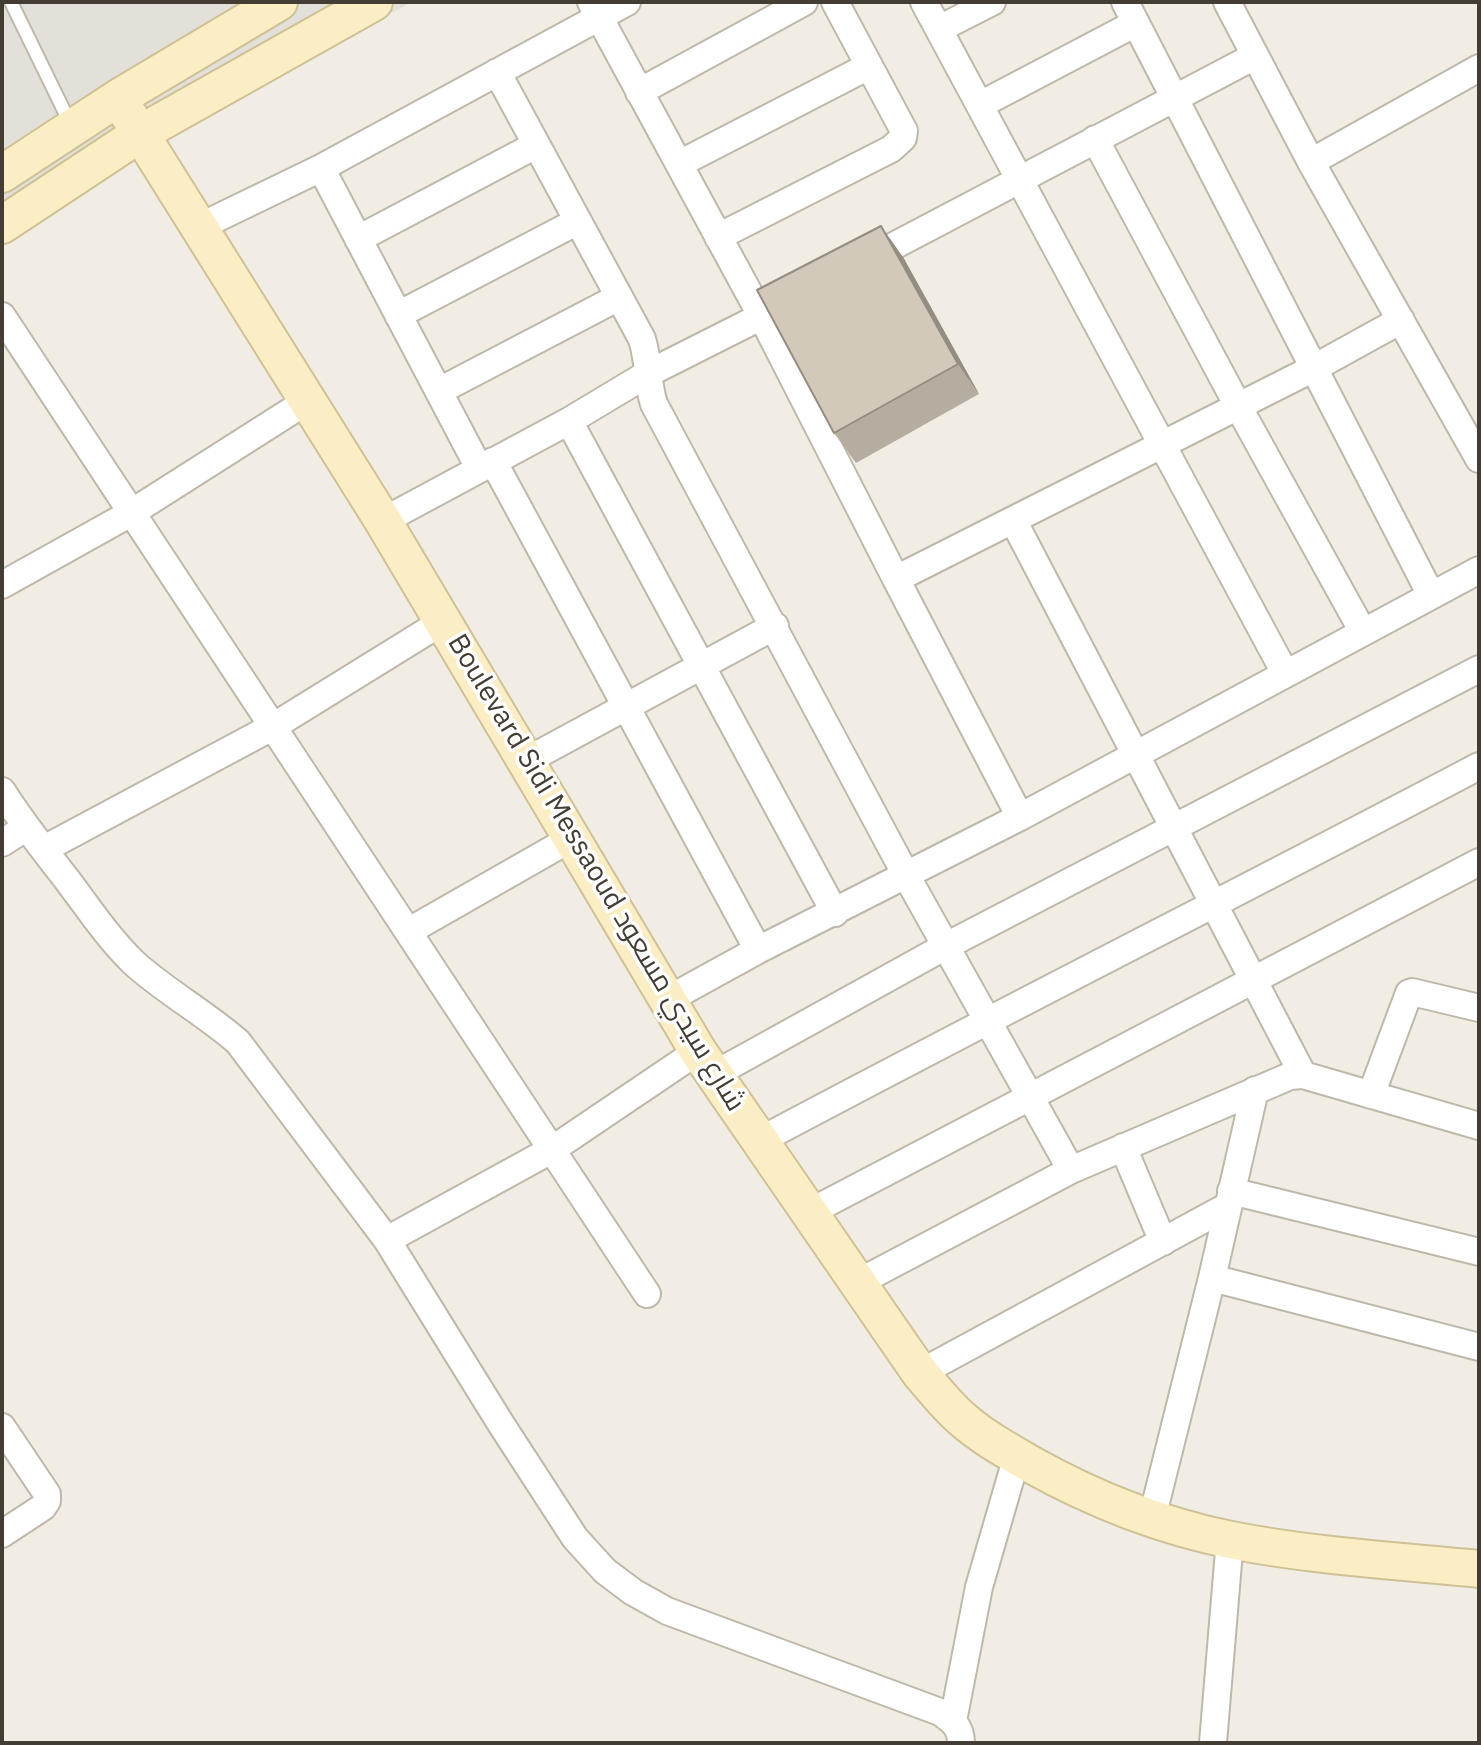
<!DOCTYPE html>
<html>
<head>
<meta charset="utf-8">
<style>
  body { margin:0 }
  #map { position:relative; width:1481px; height:1745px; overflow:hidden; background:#f1ede4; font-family:"IBM Plex Sans",sans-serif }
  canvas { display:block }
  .frame { position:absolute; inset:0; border:4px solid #433d34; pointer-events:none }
</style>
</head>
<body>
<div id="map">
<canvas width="1481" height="1745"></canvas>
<div class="frame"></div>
</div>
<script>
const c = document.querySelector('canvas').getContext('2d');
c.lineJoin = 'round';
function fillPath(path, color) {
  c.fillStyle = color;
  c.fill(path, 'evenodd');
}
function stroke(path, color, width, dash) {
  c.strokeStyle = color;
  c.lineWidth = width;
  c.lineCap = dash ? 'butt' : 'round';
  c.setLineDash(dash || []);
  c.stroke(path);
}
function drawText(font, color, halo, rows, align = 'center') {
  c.font = font + ' "IBM Plex Sans",Cairo,sans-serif';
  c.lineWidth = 7;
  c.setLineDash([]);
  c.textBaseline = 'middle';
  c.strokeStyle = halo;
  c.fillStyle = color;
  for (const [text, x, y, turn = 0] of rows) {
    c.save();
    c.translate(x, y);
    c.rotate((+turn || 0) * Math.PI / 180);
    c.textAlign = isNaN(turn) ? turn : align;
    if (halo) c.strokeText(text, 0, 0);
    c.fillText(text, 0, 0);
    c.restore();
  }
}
fillPath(new Path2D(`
  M2,2H412L2,219Z`), '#e3dfd9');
const lane = new Path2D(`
  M11,2L71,125`);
const street = new Path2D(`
  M591,2L762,317L896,579L1314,368L1401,320
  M924,2L1285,673
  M1125,2L1431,595
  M1227,2L1311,162L1479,459
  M939,29L992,2
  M497,72L642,339C649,361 647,382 654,404L906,875L1071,1170
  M639,92L804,2
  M980,105L1136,23
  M1095,139L1238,406L1363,632
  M1311,162L1479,68
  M679,164L869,66
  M321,168L479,468
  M199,227L321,168L627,2
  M718,237L891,149L903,138L904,131L835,2
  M358,239L536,145
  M865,261L1255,56
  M398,315L578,221
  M2,316L647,1294
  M439,391L619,297
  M569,421L835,913
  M493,461L758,950L1020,817L896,579
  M1013,520L1303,1075
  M383,521L569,421L649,373L774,310
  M2,585L131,513L307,401
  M526,761L775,626
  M2,791C22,823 45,851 68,881C89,909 109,939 134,963C166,992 205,1013 238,1042L387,1240L501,1424L575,1538L605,1571L633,1592L667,1611L940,1712C953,1721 961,1727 961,1743
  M1020,817L1479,570
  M2,843L25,828
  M44,849L274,726L442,622
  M409,931L572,838
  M667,1000L758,950
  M715,1074L946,946L1479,669
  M1371,1095L1409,993L1412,992L1479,1008
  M761,1140C999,1013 1240,892 1479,766
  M1123,1147L1163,1242
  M1231,1191L1479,1252
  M810,1212L1479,862
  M387,1240L553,1149L698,1051
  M1212,1278L1479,1347
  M859,1282L1071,1170L1290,1076L1303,1075L1479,1126
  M920,1373L1228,1206
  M2,1427L47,1494V1501L43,1507L2,1534
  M1152,1518L1212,1278L1255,1090
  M953,1721L979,1587L1017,1456
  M1213,1743L1230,1539`);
const secondary = new Path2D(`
  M118,98L383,521L698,1051L920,1373C933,1388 946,1405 961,1418C982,1437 1008,1451 1032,1465C1093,1499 1162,1526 1231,1540C1312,1556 1397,1561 1479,1569
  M2,174L118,98L279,2
  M2,225L141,133L374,2`);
stroke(lane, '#bfb8aa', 16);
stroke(street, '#bfb8aa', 30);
stroke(secondary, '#cfc196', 40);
stroke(lane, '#fff', 12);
stroke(street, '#fff', 26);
stroke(secondary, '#fceec4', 36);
fillPath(new Path2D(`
  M903,257L979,394L856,463L834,433Z`), '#b5ada0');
fillPath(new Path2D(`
  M881,226L903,257L979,394L958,364Z`), '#938d82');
const building = new Path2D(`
  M881,226L958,364L834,433L757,290Z`);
fillPath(building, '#d2c9ba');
stroke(building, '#938d82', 2);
drawText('28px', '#433d34', '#fff', [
  ["Boulevard Sidi Messaoud شارع سيدي مسعود",596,873,59]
]);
</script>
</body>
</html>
